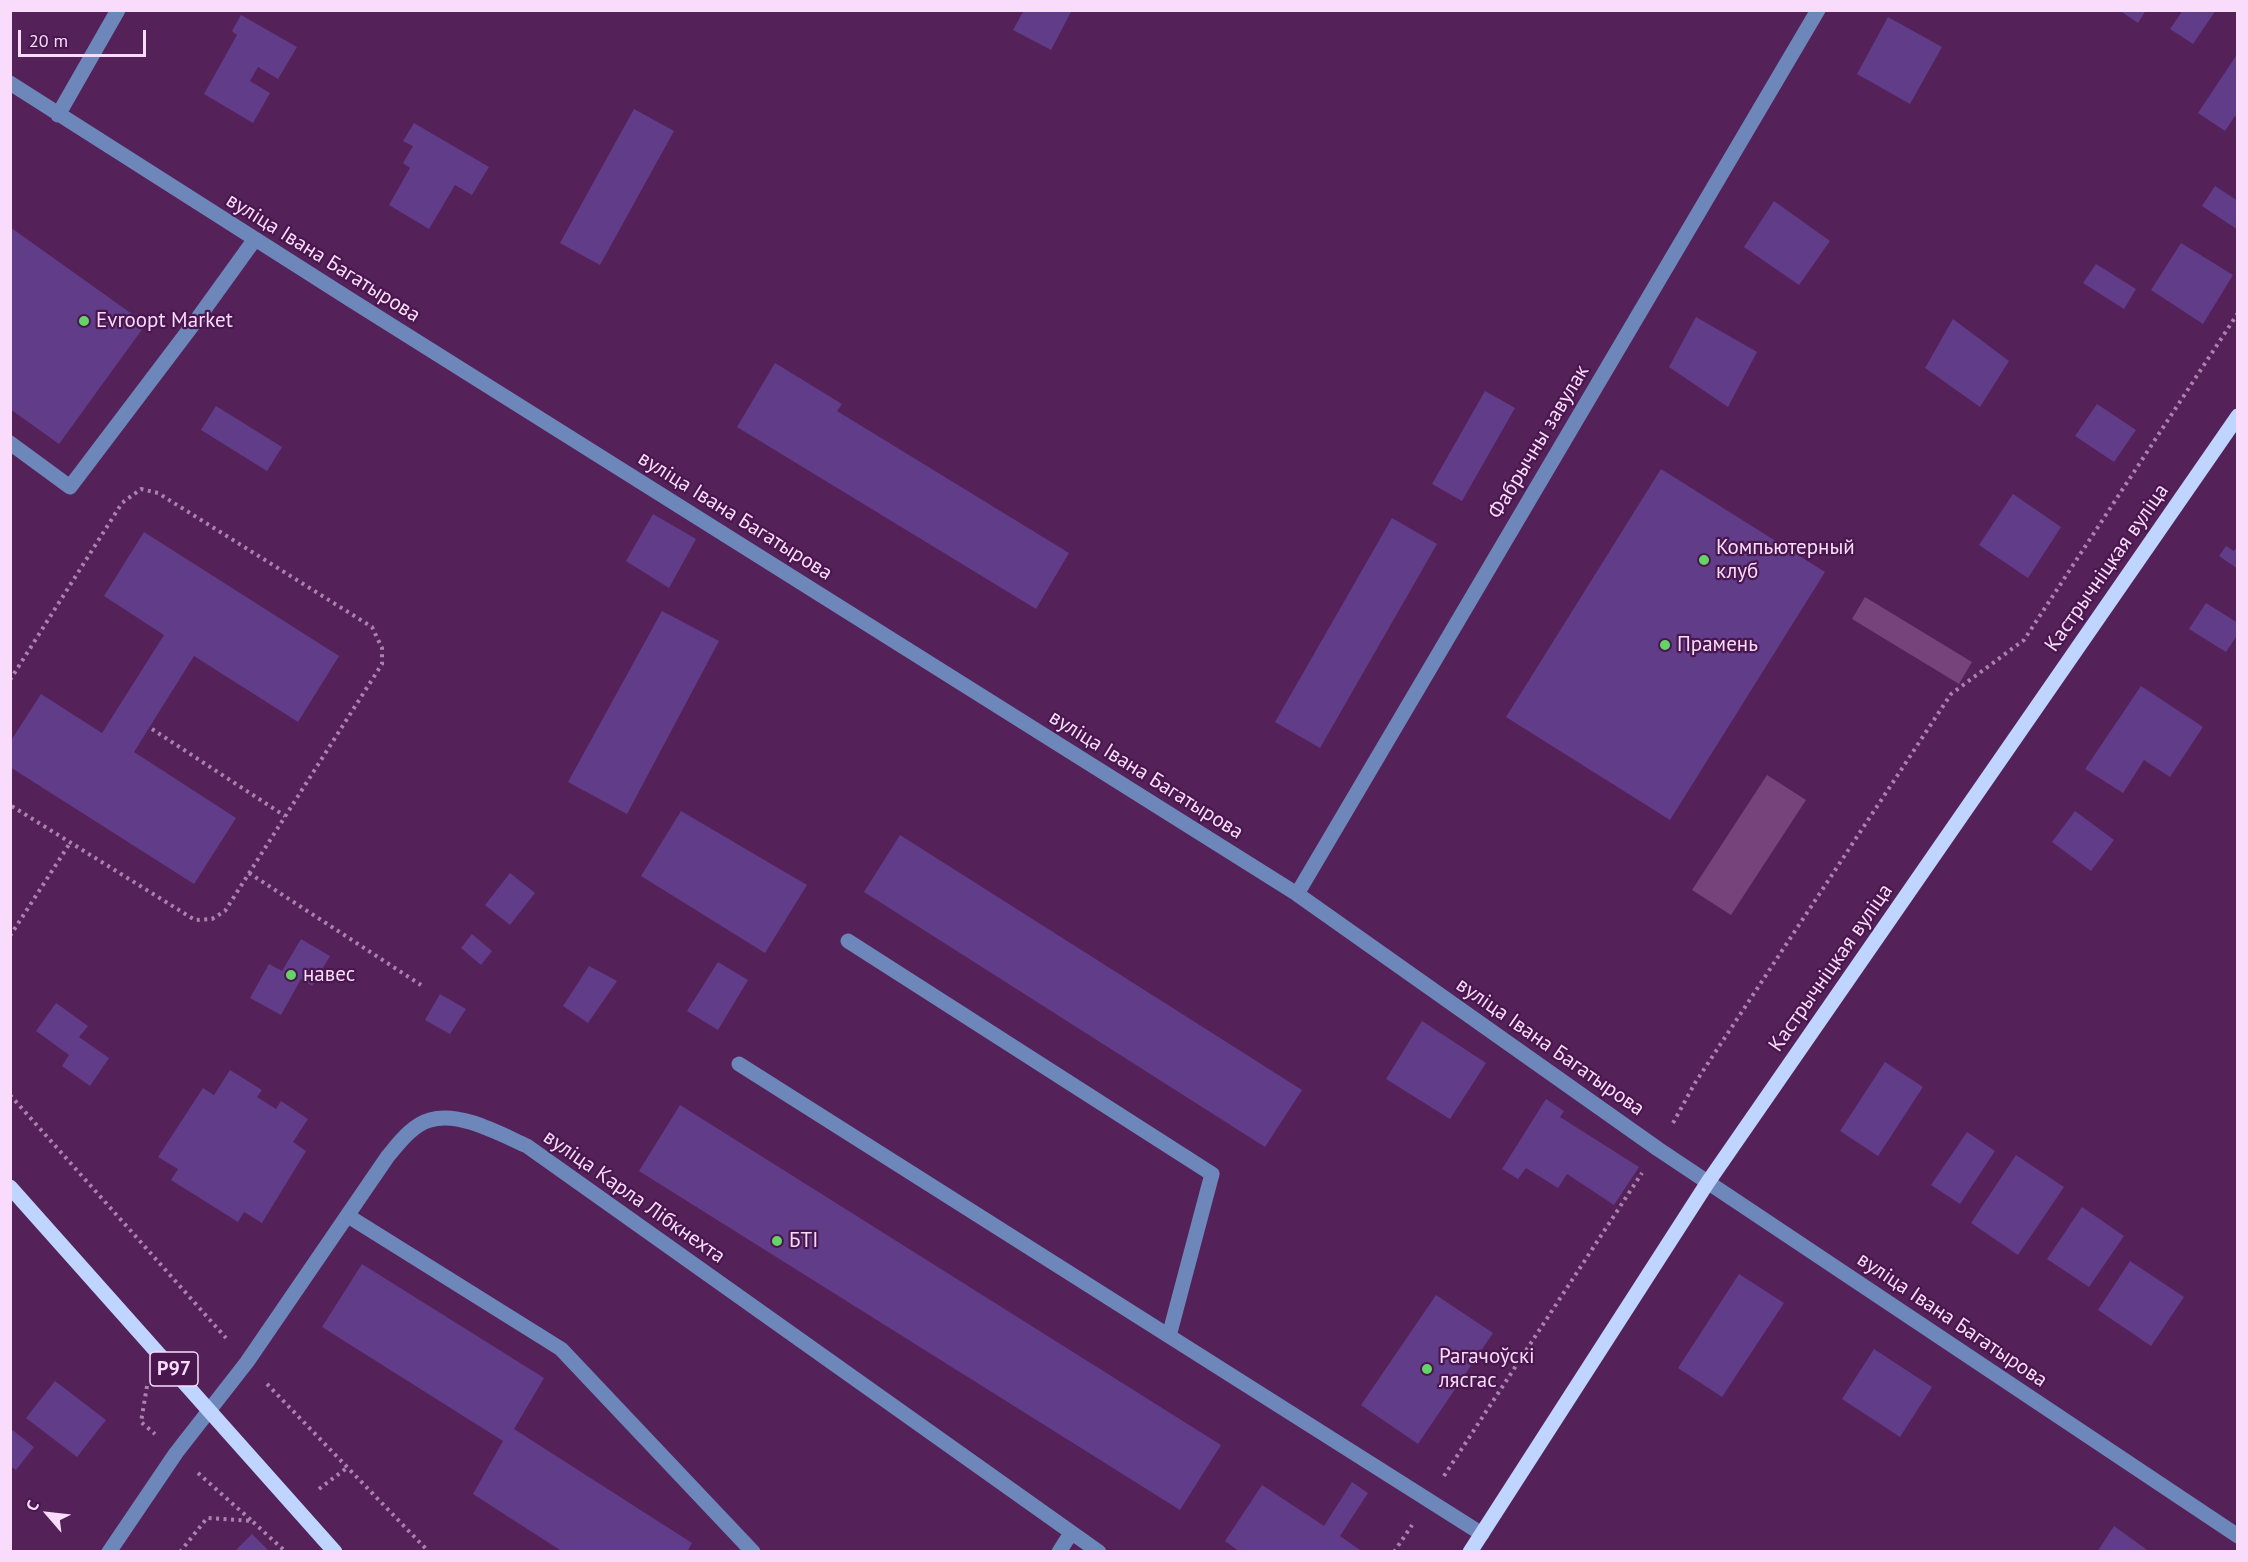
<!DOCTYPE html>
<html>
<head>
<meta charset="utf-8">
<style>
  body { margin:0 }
  #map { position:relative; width:2248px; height:1562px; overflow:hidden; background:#542259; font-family:"PT Sans",sans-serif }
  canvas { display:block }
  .frame { position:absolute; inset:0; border:12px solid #f9dbfb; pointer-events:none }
  .north { position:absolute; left:18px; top:1484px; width:60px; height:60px; -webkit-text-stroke:4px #49174e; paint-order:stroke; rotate:298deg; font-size:16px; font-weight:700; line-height:24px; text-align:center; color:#f9dbfb }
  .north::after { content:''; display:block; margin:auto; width:21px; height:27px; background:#f9dbfb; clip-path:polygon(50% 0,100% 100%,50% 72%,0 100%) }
  .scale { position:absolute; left:18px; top:30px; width:128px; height:27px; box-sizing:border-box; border:3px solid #f9dbfb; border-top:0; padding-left:8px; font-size:18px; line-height:21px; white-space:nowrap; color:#f9dbfb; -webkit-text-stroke:4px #49174e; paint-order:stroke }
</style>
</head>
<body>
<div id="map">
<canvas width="2248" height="1562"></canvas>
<div class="frame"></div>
<div class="north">С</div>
<div class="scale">20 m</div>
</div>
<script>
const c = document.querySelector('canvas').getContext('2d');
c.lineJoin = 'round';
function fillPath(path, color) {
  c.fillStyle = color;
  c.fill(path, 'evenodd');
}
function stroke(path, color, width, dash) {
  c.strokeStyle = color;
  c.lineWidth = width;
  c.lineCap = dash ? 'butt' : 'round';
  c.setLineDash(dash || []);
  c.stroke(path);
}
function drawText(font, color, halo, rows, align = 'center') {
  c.font = font + ' "PT Sans",sans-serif';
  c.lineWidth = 4.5;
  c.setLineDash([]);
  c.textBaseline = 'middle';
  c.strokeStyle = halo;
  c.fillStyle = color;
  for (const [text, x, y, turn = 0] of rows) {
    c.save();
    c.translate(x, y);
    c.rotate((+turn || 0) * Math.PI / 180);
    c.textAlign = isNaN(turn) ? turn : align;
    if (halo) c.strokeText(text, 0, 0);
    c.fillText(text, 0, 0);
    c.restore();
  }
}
fillPath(new Path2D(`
  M1865,597L1972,662L1959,684L1852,619Z
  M1767,775L1806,800L1731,915L1692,890Z`), '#76437b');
fillPath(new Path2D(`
  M1024,10H1072L1051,50L1013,30Z
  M2119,10H2146L2138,23Z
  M2183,10H2216L2193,44L2170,29Z
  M241,15L297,47L278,79L258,67L250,81L270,93L253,123L204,94L237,35L232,31Z
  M1888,17L1942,47L1910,104L1857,74Z
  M2238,53V118L2235,116L2225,131L2198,113Z
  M634,109L674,131L600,265L560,243Z
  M414,123L489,167L472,195L455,185L429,229L389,205L410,168L403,163L413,146L403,141Z
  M2215,186L2238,201V230L2202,206Z
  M1774,201L1830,241L1799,285L1744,247Z
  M10,227L146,324L59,444L10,409Z
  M2181,243L2233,275L2203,324L2151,290Z
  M2096,264L2136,289L2124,309L2083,283Z
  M1696,317L1757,352L1728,407L1669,367Z
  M1953,319L2009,361L1980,407L1925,368Z
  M775,363L842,404L837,411L1069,553L1036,609L737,427Z
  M1485,391L1515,408L1462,501L1432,484Z
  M2097,404L2136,430L2114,462L2075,436Z
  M216,406L282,447L267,471L201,430Z
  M1661,469L1825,572L1670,820L1506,717Z
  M2013,494L2061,527L2028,578L1979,545Z
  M653,514L696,539L669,588L626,561Z
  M1392,518L1437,544L1320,748L1275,722Z
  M144,532L339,656L298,722L194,656L134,752L236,818L194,884L10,767V742L41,694L102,733L164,635L104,596Z
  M2226,546L2234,551L2238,546V569L2219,556Z
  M2206,603L2238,623V634L2226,652L2189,629Z
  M662,611L719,641L627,814L568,782Z
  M2141,686L2203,727L2170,777L2144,760L2123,793L2085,769Z
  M681,811L807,885L765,953L641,876Z
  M2075,811L2114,840L2091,871L2052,842Z
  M900,835L1302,1090L1265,1147L864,892Z
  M510,873L535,893L510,925L485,905Z
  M472,934L492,951L481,965L461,948Z
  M301,939L330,956L312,986L301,979L281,1015L250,998L269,964L282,971Z
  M718,962L748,980L718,1030L687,1011Z
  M589,966L617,981L588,1023L563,1006Z
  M440,994L466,1009L450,1034L425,1020Z
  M56,1003L88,1026L79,1037L109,1058L90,1086L62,1066L69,1055L36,1031Z
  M1422,1021L1486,1063L1450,1119L1386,1079Z
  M1885,1062L1923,1087L1878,1156L1840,1131Z
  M230,1070L262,1090L257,1097L276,1109L281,1101L308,1119L293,1142L306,1151L262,1223L244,1212L238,1222L171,1180L178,1169L158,1157L203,1088L214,1095Z
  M1546,1099L1564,1111L1560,1117L1639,1167L1614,1205L1567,1174L1558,1188L1526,1168L1518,1179L1502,1169Z
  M680,1105L1221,1445L1180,1510L639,1171Z
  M1967,1132L1995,1151L1960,1204L1931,1185Z
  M2016,1155L2064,1187L2018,1255L1971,1223Z
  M2082,1207L2124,1236L2089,1287L2047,1259Z
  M2130,1261L2184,1297L2151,1346L2098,1310Z
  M362,1264L544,1378L514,1429L692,1543L687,1552H563L473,1494L503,1441L322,1327Z
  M1739,1274L1784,1303L1722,1397L1678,1368Z
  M1436,1295L1493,1333L1418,1444L1361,1405Z
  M1874,1349L1932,1387L1900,1437L1842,1399Z
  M55,1381L106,1420L77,1457L26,1418Z
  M10,1428L34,1447L16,1470L10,1466Z
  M1352,1482L1368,1493L1340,1536L1363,1552H1240L1225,1541L1262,1485L1324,1526Z
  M2114,1526L2150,1552H2097Z
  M252,1534L270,1552H234Z`), '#613c88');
stroke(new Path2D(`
  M10,680L122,503L141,489L158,493L372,627L382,648V664L225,911L212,919L195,920L10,805
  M152,729L285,816
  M249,873L421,985
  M10,936L70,843
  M10,1095L226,1338
  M1673,1123L1695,1083L1951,694L2024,640L2238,313
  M267,1384L429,1552
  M147,1386L141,1422L155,1434
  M198,1473L252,1521
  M1444,1476L1642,1173
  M319,1489L348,1467
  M180,1552L207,1518L252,1521L286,1552
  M1394,1552L1412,1525`), '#aa82ad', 4, [3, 4.5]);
stroke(new Path2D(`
  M10,83L351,300L1297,894L1658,1149L2238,1536
  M58,115L118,10
  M10,443L70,487L198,318L255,239
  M1297,894L1818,10
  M848,941L1212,1174L1169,1336
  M739,1064L1482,1534
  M348,1216L561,1349L753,1552
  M109,1552L176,1453L247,1362L388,1156C399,1143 412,1125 430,1120C460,1111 500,1134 527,1146L1099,1552
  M1059,1552L1071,1533`), '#6e87ba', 15);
stroke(new Path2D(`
  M10,1187L335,1552
  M1470,1552L1708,1182L2238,416`), '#bfd4fe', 15);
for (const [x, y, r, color] of [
  [84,321,6,"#65d467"],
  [1704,560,6,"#65d467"],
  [1665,645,6,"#65d467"],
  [291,975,6,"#65d467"],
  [777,1241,6,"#65d467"],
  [1427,1369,6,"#65d467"]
]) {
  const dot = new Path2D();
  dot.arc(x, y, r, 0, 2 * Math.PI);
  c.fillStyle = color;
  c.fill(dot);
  stroke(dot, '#49174e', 2);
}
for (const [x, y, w] of [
  [174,1369,48]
]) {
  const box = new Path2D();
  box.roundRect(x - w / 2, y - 17, w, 34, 4.5);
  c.fillStyle = '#49174e';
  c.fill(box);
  stroke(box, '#f9dbfb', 1.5);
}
drawText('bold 20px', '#f9dbfb', null, [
  ["Р97",174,1369]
]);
drawText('21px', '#f9dbfb', '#49174e', [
  ["вуліца Івана Багатырова",323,258,32],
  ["Фабрычны завулак",1539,442,-59],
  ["вуліца Івана Багатырова",735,516,32],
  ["Кастрычніцкая вуліца",2107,568,-55],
  ["вуліца Івана Багатырова",1146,775,32],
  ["Кастрычніцкая вуліца",1831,968,-55],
  ["вуліца Івана Багатырова",1550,1047,35],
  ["вуліца Карла Лібкнехта",634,1197,35],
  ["вуліца Івана Багатырова",1952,1320,34]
]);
drawText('21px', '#f9dbfb', '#49174e', [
  ["Evroopt Market",96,321],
  ["Компьютерный",1716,548],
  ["клуб",1716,572],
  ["Прамень",1677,645],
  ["навес",303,975],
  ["БТІ",789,1241],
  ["Рагачоўскі",1439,1357],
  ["лясгас",1439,1381]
], 'left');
</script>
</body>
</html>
